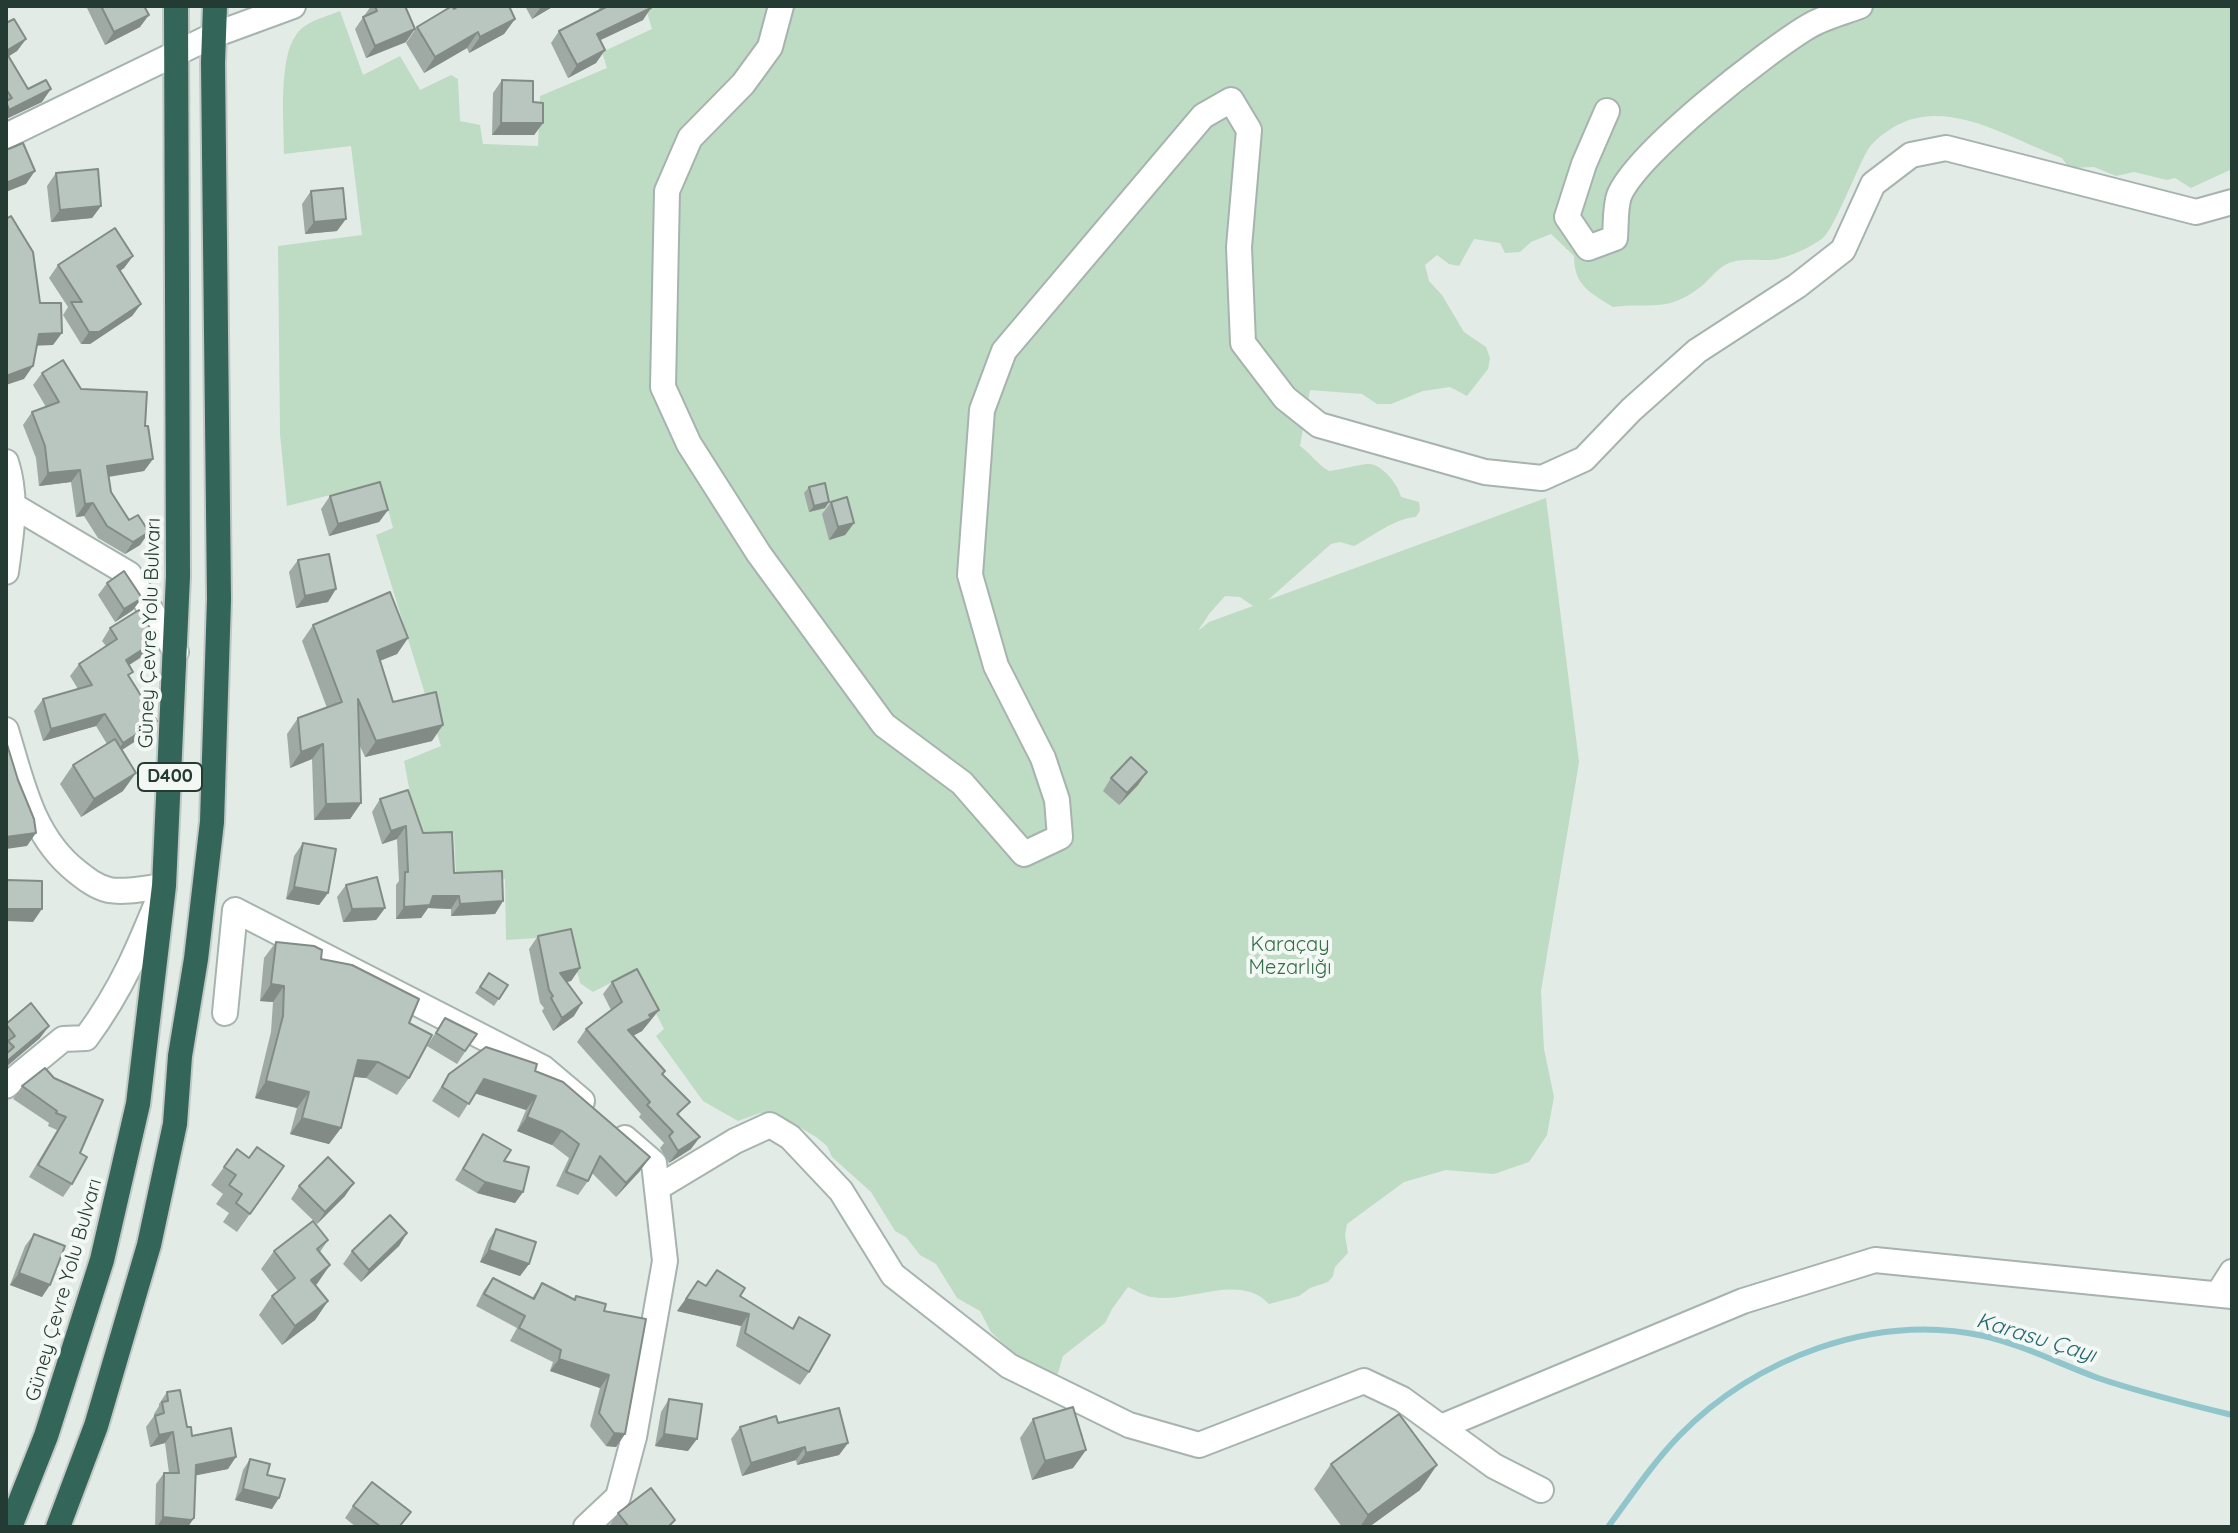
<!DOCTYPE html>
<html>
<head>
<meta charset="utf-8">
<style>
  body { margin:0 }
  #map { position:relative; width:2238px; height:1533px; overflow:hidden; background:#e3ebe7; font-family:Quicksand,sans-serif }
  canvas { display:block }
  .frame { position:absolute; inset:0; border:8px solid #243b34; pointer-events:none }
</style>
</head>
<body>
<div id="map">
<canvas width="2238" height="1533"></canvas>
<div class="frame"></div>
</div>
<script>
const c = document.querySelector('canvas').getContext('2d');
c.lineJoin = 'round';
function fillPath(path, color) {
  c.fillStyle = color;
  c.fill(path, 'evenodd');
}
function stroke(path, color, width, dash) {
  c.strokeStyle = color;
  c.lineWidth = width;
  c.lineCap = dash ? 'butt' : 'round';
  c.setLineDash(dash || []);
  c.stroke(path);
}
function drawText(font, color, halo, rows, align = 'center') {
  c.font = font + ' Quicksand,sans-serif';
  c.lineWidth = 8;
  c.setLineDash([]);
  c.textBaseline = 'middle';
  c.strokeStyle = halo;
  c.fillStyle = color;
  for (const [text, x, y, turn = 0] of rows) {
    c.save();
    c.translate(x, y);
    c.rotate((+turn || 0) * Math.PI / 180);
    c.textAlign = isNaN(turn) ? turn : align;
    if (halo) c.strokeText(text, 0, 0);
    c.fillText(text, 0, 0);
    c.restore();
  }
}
fillPath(new Path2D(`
  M645,6H2232V169L2191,188L2175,178L2167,180L2134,172L2116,176L2094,167L2069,168L2062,158C2007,138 1940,91 1885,133C1875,140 1870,145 1865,155C1856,172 1834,227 1824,237C1813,247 1783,260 1769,260C1756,260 1738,258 1727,264C1716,269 1708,282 1699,288C1667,313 1649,302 1613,307C1589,292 1574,285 1574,256L1551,234L1531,242L1520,252L1505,253L1500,243L1474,239L1459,266L1449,264L1437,255L1425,265L1429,281L1442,295L1464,332L1486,347L1490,358L1488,369L1467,396L1450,387L1423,391L1391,404H1377L1362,394L1310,390L1300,446C1311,454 1317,464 1329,471C1339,470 1364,463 1370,464C1383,465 1399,486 1401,497L1419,502L1420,510L1416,517C1393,519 1375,535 1354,546L1340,542L1331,544L1268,600L1546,498L1579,762L1541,991L1544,1049L1554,1097L1547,1135L1529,1162L1494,1174L1446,1170L1404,1182L1347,1224L1345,1235L1348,1253L1335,1267L1333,1276L1328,1282L1310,1288L1299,1296L1269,1304C1239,1272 1189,1304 1152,1297C1144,1296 1135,1290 1128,1287L1112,1309L1105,1323L1063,1356L1058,1373L1051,1378L1031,1370L991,1332L980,1311L957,1298L936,1264L920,1255L906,1237L895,1231L871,1192L832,1157L827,1146L816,1137L801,1128L760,1113L738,1121L703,1101L656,1036L664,1029L634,971L593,992L580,983L568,936L506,940L505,879L456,875L454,834L418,835L404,761L441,746L376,535L393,528L381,482L287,506L280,434L278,246L362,235L351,146L284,154C284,123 278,60 296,35C305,21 326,17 340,11L363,75L400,56L420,90L451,75L458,79L460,121L480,125L483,144L538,146L540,96L607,68L602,52L652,29ZM1225,596L1240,597L1253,606L1209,622L1198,631L1209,614Z`), '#bedbc4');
stroke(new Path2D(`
  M1608,1527C1631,1496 1652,1464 1679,1436C1755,1358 1875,1312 1984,1336C2023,1345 2060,1364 2098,1378C2142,1393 2187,1404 2232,1415`), '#90c5cb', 6);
const minor = new Path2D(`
  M781,6L770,47L743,84L690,138L667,191L663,387L689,444L759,554L884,725L962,783L1024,854L1060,837L1057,800L1043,758L996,666L970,575L982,410L1004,351L1203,116L1231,100L1249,130L1239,247L1243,343L1285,398L1319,425L1485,472L1542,478L1584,459L1631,410L1697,351L1797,286L1843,250L1873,184L1911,155L1946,148L2196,212L2232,202
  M1607,111L1584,164L1567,217L1588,248L1615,238C1616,226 1615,208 1619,196C1636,153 1767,51 1809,26C1824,17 1844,12 1860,6
  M6,136L214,35L293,6
  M6,462C18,499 11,534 6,572
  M14,506L129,574L176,652
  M6,730C22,782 32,836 76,871C86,879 96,887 109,890C125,893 147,888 164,886C141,943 123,988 86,1038L63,1039L6,1086
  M225,1013L235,910L543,1068L582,1101
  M657,1188L735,1141L770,1125L790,1137L841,1191L893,1275L1009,1366L1129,1425L1199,1445L1364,1381L1402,1399L1494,1466L1541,1490
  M2218,1294L2232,1272
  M1441,1427L1743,1301L1875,1260L2232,1296
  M586,1527L618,1497L634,1437L665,1261L654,1163L625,1138`);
const highway = new Path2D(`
  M10,1527L46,1436L102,1260L138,1104L164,886L178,576L176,6
  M58,1527L96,1426L149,1245L175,1124L180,1056L196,959L212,822L219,599L213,63L215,6`);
stroke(minor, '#a6b3ae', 28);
stroke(highway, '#c2c8c6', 28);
stroke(minor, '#fff', 24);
stroke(highway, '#336558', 24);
fillPath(new Path2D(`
  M89,6H144L140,27L105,45L87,8Z
  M371,6H405L406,42L366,58L355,29Z
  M525,6H554L532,19Z
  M598,6H650L643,20L600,40L605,50L596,63L568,78L551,43L559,31L600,10Z
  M454,9L515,19L504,34L469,53L467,48L424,73L406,43L417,27Z
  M6,23L26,39L17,51L9,56L28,89L42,102L6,119Z
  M502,80L533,102L543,123L534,135H492L493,93Z
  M56,173L101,206L92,218L51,222L47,186Z
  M311,191L337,231L305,234L302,204Z
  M133,256L124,268L120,271L141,304L132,316L90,344H81L63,315L68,307L49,278L58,265Z
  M42,373L81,389L145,426L153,459L144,471L109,477L111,492L129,520L149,532L140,545L125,554L98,538L84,516L76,517L71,482L39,486L36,458L23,425L32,412L46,407L33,385Z
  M809,487L825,508L809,512L804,493Z
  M330,496L388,510L379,522L329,536L321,509Z
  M831,502L854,523L845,535L829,540L822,514Z
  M298,560L328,602L296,608L289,572Z
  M107,583L133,610L115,622L98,595Z
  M313,625L408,638L397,654L380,661L393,702L432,741L365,757L359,744L361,803L350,819L314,820L312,759L290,768L287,734L298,718L327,708L302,641Z
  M110,628L149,652L129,665V677L157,721L148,733L122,750L123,791L81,817L60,784L73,765L107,744L96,726L43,741L34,711L43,699L78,689L70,676L79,664L106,646L102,641Z
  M1147,772L1138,785L1119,805L1103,791L1111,778Z
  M380,799L423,833L454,873L503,901L495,914L451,916V909L428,908L421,918L396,919V885L399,881L397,839L382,844L372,812Z
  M303,843L328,893L319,905L286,899L294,856Z
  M346,885L385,908L376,920L343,922L337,897Z
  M538,936L580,968L571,981L567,982L574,1016L553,1031L542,1011L544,1008L540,1003L529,949Z
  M276,942L321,959L409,1023V1078L397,1095L366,1078L354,1077L341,1128L329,1144L290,1134L297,1108L255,1098L271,1032L273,1002L260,1001L264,958Z
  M489,973L508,985L494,1006L475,993Z
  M612,982L659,1010L642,1031L633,1036L663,1074L680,1116L691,1149L669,1163L660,1148L664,1143L639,1117L641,1114L577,1042L586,1029L611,1010L603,994Z
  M445,1018L477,1034L457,1064L427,1046Z
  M6,1024L40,1038L6,1067Z
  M45,1068L80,1153L72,1184L63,1197L29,1177L57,1130L48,1126L49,1123L13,1099L22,1086Z
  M535,1071L650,1157L640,1171L616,1197L592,1173L588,1181L578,1195L556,1186L569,1158L552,1145L517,1131L526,1110L475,1093L459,1118L432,1101L449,1074Z
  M483,1134L504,1161L523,1192L515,1203L477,1193L455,1180Z
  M237,1149L249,1158L284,1166L237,1232L223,1222L229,1213L216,1204L223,1194L211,1185Z
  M299,1186L345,1196L317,1224L291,1199Z
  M496,1229L529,1264L520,1276L480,1262L488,1241Z
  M407,1233L399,1246L361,1282L343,1264L352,1251Z
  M34,1234L42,1297L10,1285L25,1246Z
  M328,1240L320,1252L330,1265L315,1285L328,1301L315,1320L282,1345L259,1315L272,1296L278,1291L261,1269L274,1251Z
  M493,1278L532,1298L542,1283L573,1299L576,1296L604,1311L625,1434L616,1447L606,1446L590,1426L600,1388L550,1371L553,1362L510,1341L517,1328L476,1306L484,1290Z
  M698,1281L706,1286L740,1296L792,1328L799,1317L809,1372L800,1385L736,1346L741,1326L677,1311Z
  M167,1392L192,1436L228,1469L196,1475L188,1527H155L156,1484L164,1473H169L165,1443L150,1447L146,1427L154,1416V1414L159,1406V1404Z
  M669,1399L688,1451L655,1446L661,1412Z
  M1033,1419L1086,1450L1073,1468L1032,1480L1020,1438Z
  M778,1423L848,1443L839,1455L797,1465L796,1460L742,1476L731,1439L740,1427Z
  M250,1459L267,1475L272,1509L235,1500L243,1470Z
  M1331,1464L1420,1490L1369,1527H1342L1314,1489Z
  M353,1506L411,1512L400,1527H356L345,1518Z
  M618,1513L671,1527H611L609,1526Z`), '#9faaa5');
fillPath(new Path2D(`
  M542,6H554L532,19L541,7Z
  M651,8L643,20L588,46L597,34Z
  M149,15L140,27L105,45L114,32Z
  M515,19L504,34L469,53L480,37Z
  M415,29L406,42L366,58L375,46Z
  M478,32L467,48L424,73L435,57Z
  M26,39L17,51L6,58V51Z
  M605,50L596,63L568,78L577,65Z
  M51,89L42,102L6,119V114L9,110Z
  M501,123H543L534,135H492Z
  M35,171L26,184L6,192V183Z
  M101,206L92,218L51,222L60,210Z
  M346,219L337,231L305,234L314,222Z
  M133,256L124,268L109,279L117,266Z
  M141,304L132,316L90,344H81L89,332Z
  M62,333L53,345L30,346L39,334Z
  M33,366L24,379L6,385V376Z
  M153,459L144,471L99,478L107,466Z
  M80,470L71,482L39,486L48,473Z
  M829,502L825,508L809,512L814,506Z
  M93,503L84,516L76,517L85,504Z
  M388,510L379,522L329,536L338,524Z
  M854,523L845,535L829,540L838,527Z
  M149,532L140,545L125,554L133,542Z
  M336,589L328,602L296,608L305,596Z
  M142,598L133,610L115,622L124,609Z
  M408,638L397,654L366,666L377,651Z
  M157,640L149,652L117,673L126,660Z
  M105,714L96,726L43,741L51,729Z
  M157,721L148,733L114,755L123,743Z
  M443,725L432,741L365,757L376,741Z
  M323,744L312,759L290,768L301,752Z
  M1147,772L1138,785L1119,805L1127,793Z
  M136,773L123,791L81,817L94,799Z
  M361,803L350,819L314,820L326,804Z
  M406,826L397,839L382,844L391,831Z
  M36,833L27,846L6,849V837Z
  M294,887L328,893L319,905L286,899Z
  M433,896H459L451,909L428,908L421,918L396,919L404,907Z
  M503,901L495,914L451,916L460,904Z
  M385,908L376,920L343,922L352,909Z
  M6,909H42L33,922L6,921Z
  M580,968L571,981L551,985L560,973Z
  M271,984L284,986L273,1002L260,1001Z
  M582,1003L574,1016L553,1031L562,1018Z
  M659,1010L642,1031L619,1043L628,1030L649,1015Z
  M49,1026L40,1038L6,1067V1062Z
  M358,1060L378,1062L366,1078L347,1076Z
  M484,1079L536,1096L526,1110L474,1093Z
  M266,1081L309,1092L297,1108L255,1098Z
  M527,1117L562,1131L552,1145L517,1131Z
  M302,1118L341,1128L329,1144L290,1134Z
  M700,1137L691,1149L669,1163L678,1151Z
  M650,1157L640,1171L616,1197L626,1183Z
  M485,1182L523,1192L515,1203L477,1193Z
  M354,1183L345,1196L317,1224L325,1212Z
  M407,1233L399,1246L361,1282L369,1270Z
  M489,1250L529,1264L520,1276L480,1262Z
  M330,1265L317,1284L298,1299L311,1280Z
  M19,1273L50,1285L42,1297L10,1285Z
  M686,1299L749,1314L741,1326L677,1311Z
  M328,1301L315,1320L282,1345L295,1326Z
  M559,1359L609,1375L600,1388L550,1371Z
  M173,1432L165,1443L150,1447L159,1435Z
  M614,1433L625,1434L616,1447L606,1446Z
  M664,1434L697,1439L688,1451L655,1446Z
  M848,1443L839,1455L797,1465L806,1453Z
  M805,1447L796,1460L742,1476L751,1463Z
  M1086,1450L1073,1468L1032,1480L1045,1461Z
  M236,1457L228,1469L188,1477L196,1465Z
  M1437,1465L1420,1490L1369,1527H1360L1368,1515Z
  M243,1489L279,1498L272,1509L235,1500Z
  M163,1517L194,1518L188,1527H157Z`), '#828b86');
const building = new Path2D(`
  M101,6H144L149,15L114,32Z
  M375,6H405L415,29L375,46L363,17L377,11Z
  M452,6L454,9L459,6H509L515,19L480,37L478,32L435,57L417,27Z
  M608,6H650L651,8L597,34L605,50L577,65L559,31Z
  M14,19L26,39L6,51V23Z
  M6,52L28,89L46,80L51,89L9,110L6,101L12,98L6,89Z
  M502,80L533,81V102L543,103V123H501Z
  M23,143L35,171L6,183V150Z
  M98,169L101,206L60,210L56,173Z
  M343,188L346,219L314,222L311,191Z
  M11,216L33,252L40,303H61L62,333L39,334L33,366L6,376V219Z
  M115,228L133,256L117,266L141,304L99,332H89L71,302H82L58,265Z
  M63,360L81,389L147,392L145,426H148L153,459L107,466L111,492L129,520L138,515L149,532L133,542L107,526L93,503L85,504L80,470L48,473L45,446L32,412L59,402L42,373Z
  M380,482L388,510L338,524L330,496Z
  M825,483L829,502L814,506L809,487Z
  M847,497L854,523L838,527L831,502Z
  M329,554L336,589L305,596L298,560Z
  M124,571L142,598L124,609L107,583Z
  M390,592L408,638L377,651L393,702L436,692L443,725L376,741L358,699L361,803L326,804L323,744L301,752L298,718L342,702L313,625Z
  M139,610L157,640L126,660L133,672L128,675L157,721L123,743L105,714L51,729L43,699L92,685L79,664L117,639L110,628Z
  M115,739L136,773L94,799L73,765Z
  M6,741L18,780L34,819L36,833L6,837Z
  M1131,757L1147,772L1127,793L1111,778Z
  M408,790L423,833L452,832L454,873L502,871L503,901L460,904L459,896H433L430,905L404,907L405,872H408L406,826L391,831L380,799Z
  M303,843L336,849L328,893L294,887Z
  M377,877L385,908L352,909L346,885Z
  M7,880L42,881V909H6Z
  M571,929L580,968L560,973L582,1003L562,1018L551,998L553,996L549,990L538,936Z
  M276,942L314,946L322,950L321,959L352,965L419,999L409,1023L432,1035L409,1078L378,1062L358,1060L341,1128L302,1118L309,1092L266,1081L283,1016L284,986L271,984Z
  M637,969L659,1010L649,1015L651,1018L628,1030L665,1071L662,1074L690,1102L677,1114L700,1137L678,1151L669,1136L673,1132L647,1105L650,1102L586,1029L622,1002L612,982Z
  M489,973L508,985L499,999L480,987Z
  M31,1003L49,1026L6,1062V1054L14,1047L8,1041L15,1036L6,1024Z
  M445,1018L477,1034L465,1051L436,1033Z
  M486,1047L537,1064L535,1071L563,1082L650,1157L626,1183L600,1156L588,1181L566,1172L579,1144L562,1131L527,1117L536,1096L484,1079L469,1104L442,1087L449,1074Z
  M45,1068L54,1078L103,1100L80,1153L87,1157L72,1184L38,1165L66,1117L56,1113L57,1111L22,1086Z
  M483,1134L511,1150L504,1161L529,1167L523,1192L485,1182L463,1169Z
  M257,1147L284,1166L250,1214L236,1203L242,1194L229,1185L236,1175L224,1167L237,1149L249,1158Z
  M328,1157L354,1183L325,1212L299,1186Z
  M390,1215L407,1233L369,1270L352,1251Z
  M313,1221L328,1240L317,1249L330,1265L311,1280L328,1301L295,1326L272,1296L295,1278L274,1251Z
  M496,1229L536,1242L529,1264L489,1250Z
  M34,1234L65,1246L50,1285L19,1273Z
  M717,1270L745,1288L740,1296L793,1329L799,1317L830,1335L809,1372L745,1333L749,1314L686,1299L698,1281L706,1286Z
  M493,1278L534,1299L542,1283L575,1300L576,1296L606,1304L604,1311L646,1319L625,1434L614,1433L599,1413L609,1375L559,1359L561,1350L519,1328L525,1316L484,1294Z
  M180,1390L187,1427H191L192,1436L231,1428L236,1457L196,1465L194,1518L191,1520L163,1517L164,1473H179L173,1432L159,1435L155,1416L164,1413L162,1402L168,1401L167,1392Z
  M669,1399L702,1404L697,1439L664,1434Z
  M1073,1407L1086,1450L1045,1461L1033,1419Z
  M839,1408L848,1443L806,1453L805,1447L751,1463L740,1427L776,1416L778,1423Z
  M1399,1414L1437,1465L1368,1515L1331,1464Z
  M250,1459L270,1464L267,1475L285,1479L279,1498L243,1489Z
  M372,1482L411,1512L399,1527H381L353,1506Z
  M651,1488L675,1520L668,1527H629L618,1513Z`);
fillPath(building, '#b9c6c0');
stroke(building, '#828b86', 2);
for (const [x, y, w] of [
  [170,777,64]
]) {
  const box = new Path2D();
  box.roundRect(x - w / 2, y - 14, w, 28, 6);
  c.fillStyle = '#f3f8f5';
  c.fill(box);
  stroke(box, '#243b34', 2);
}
drawText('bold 18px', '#243b34', null, [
  ["D400",170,777]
]);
drawText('20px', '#243b34', '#f3f8f5', [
  ["Güney Çevre Yolu Bulvarı",150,633,-88],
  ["Güney Çevre Yolu Bulvarı",64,1290,-74]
]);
drawText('20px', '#326e47', '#f3f8f5', [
  ["Karaçay",1290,945],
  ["Mezarlığı",1290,968]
]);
drawText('italic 22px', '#246872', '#f3f8f5', [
  ["Karasu Çayı",2036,1338,17]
]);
</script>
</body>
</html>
